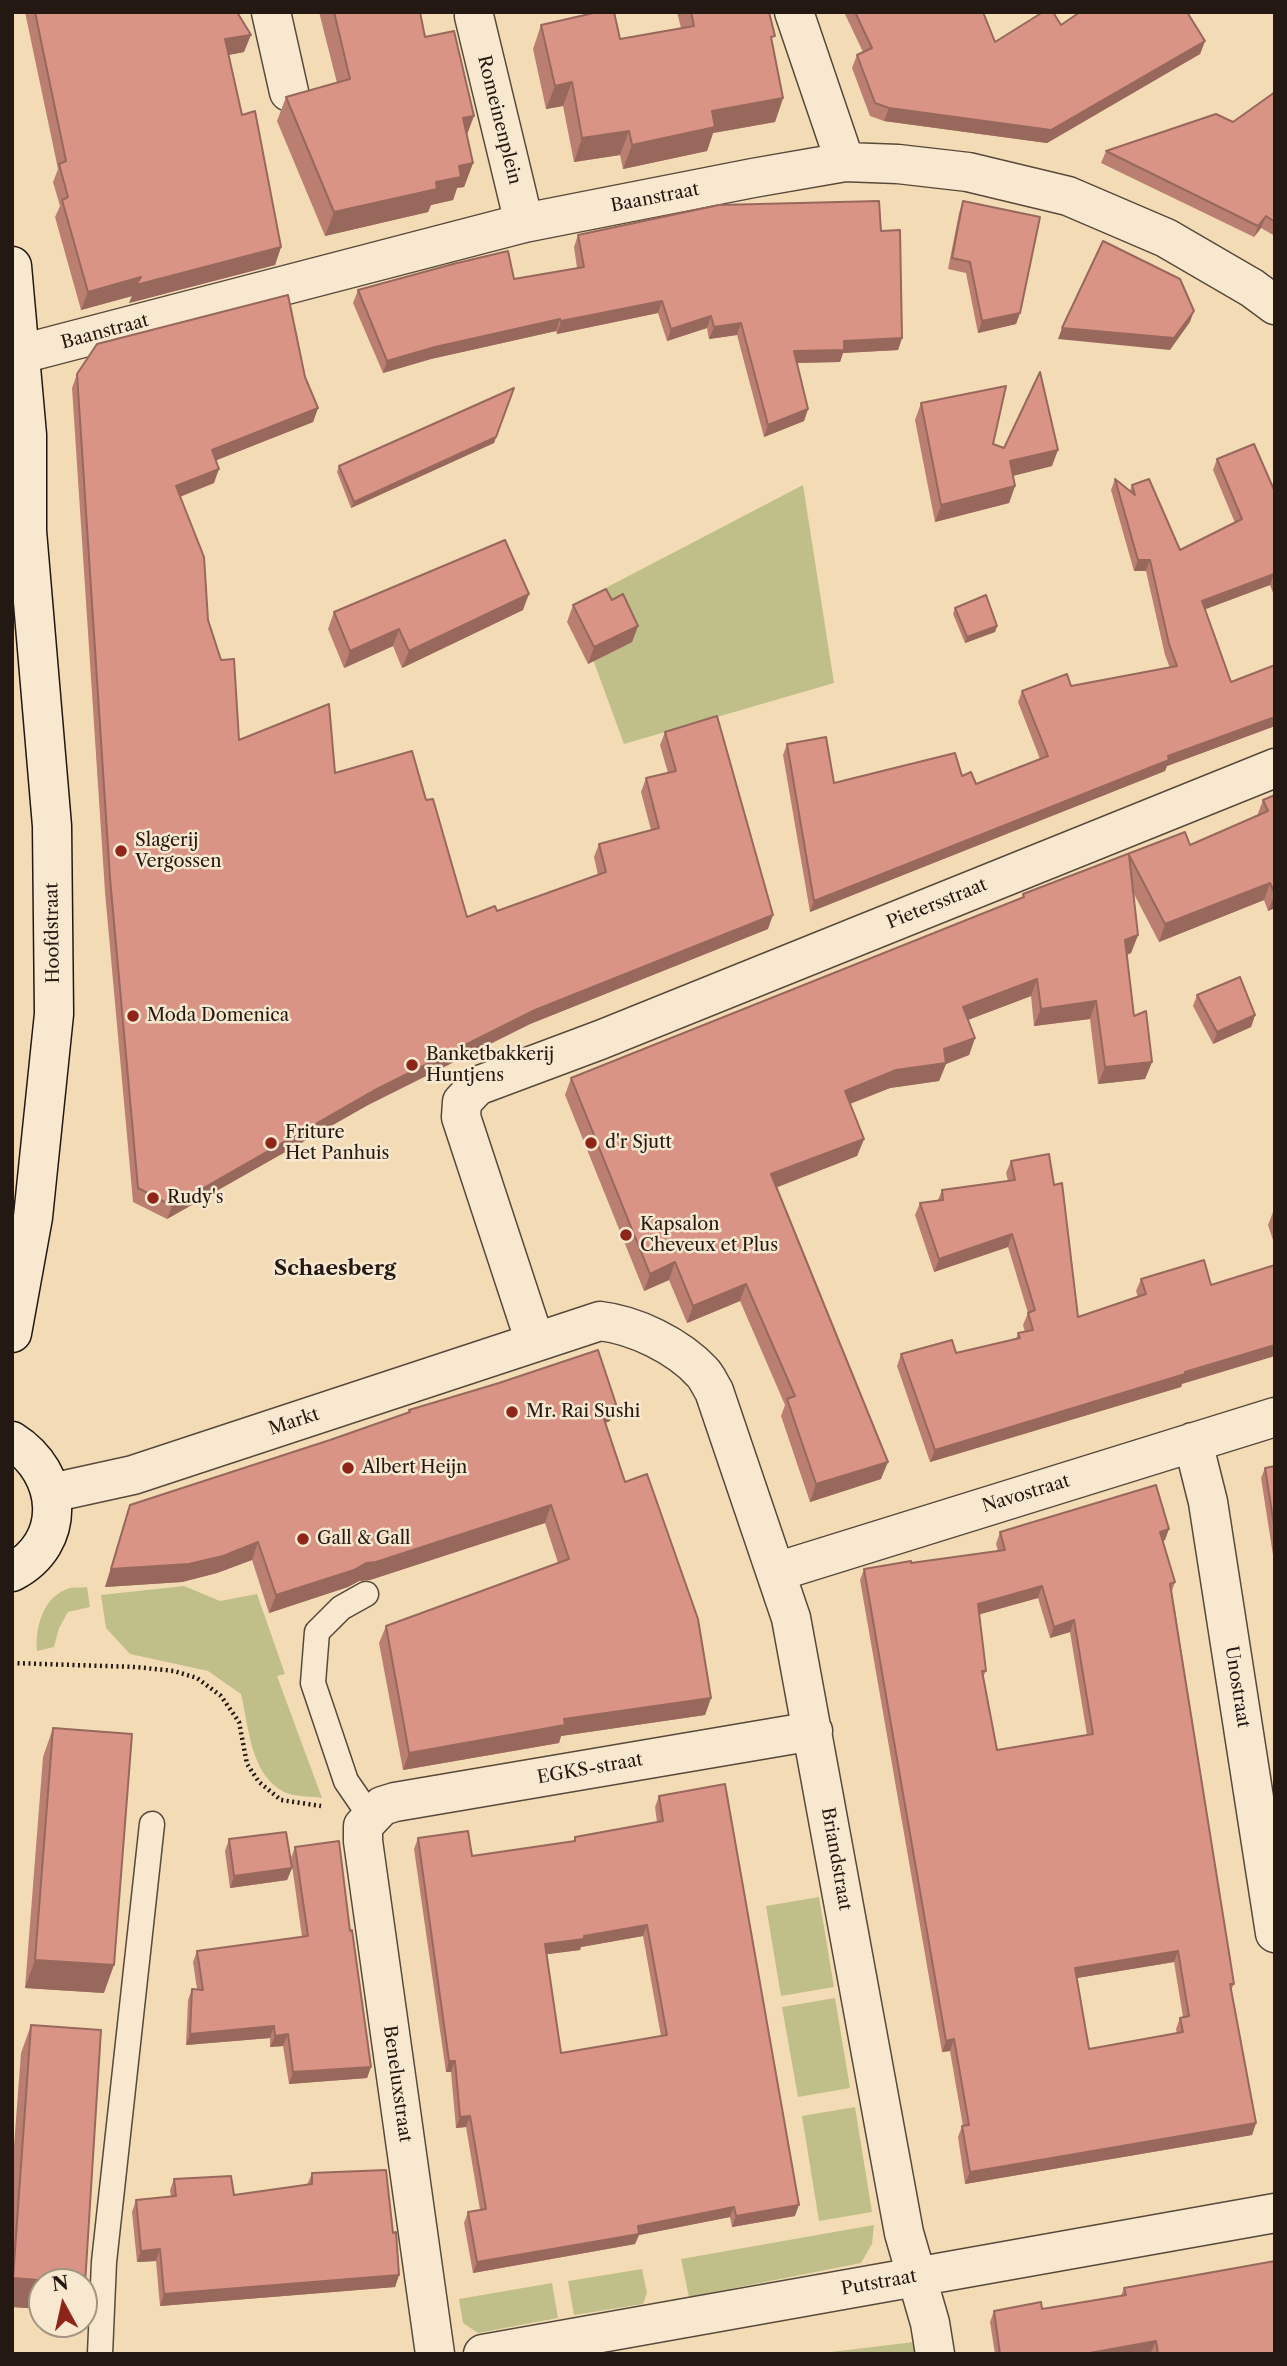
<!DOCTYPE html>
<html>
<head>
<meta charset="utf-8">
<style>
  body { margin:0 }
  #map { position:relative; width:1287px; height:2366px; overflow:hidden; background:#f3dcb5; font-family:"Libre Caslon Text",serif }
  canvas { display:block }
  .frame { position:absolute; inset:0; border:14px solid #231812; pointer-events:none }
  .north { position:absolute; left:28px; top:2268px; width:70px; height:70px; box-sizing:border-box; background:#f7e8cf; border:2px solid #a29583; border-radius:50%; rotate:352deg; font-size:19px; font-weight:700; line-height:28px; text-align:center; color:#231812 }
  .north::after { content:''; display:block; margin:auto; width:24px; height:32px; background:#8f2418; clip-path:polygon(50% 0,100% 100%,50% 72%,0 100%) }
</style>
</head>
<body>
<div id="map">
<canvas width="1287" height="2366"></canvas>
<div class="frame"></div>
<div class="north">N</div>
</div>
<script>
const c = document.querySelector('canvas').getContext('2d');
c.lineJoin = 'round';
function fillPath(path, color) {
  c.fillStyle = color;
  c.fill(path, 'evenodd');
}
function stroke(path, color, width, dash) {
  c.strokeStyle = color;
  c.lineWidth = width;
  c.lineCap = dash ? 'butt' : 'round';
  c.setLineDash(dash || []);
  c.stroke(path);
}
function drawText(font, color, halo, rows, align = 'center') {
  c.font = font + ' "Libre Caslon Text",serif';
  c.lineWidth = 5;
  c.setLineDash([]);
  c.textBaseline = 'middle';
  c.strokeStyle = halo;
  c.fillStyle = color;
  for (const [text, x, y, turn = 0] of rows) {
    c.save();
    c.translate(x, y);
    c.rotate((+turn || 0) * Math.PI / 180);
    c.textAlign = isNaN(turn) ? turn : align;
    if (halo) c.strokeText(text, 0, 0);
    c.fillText(text, 0, 0);
    c.restore();
  }
}
fillPath(new Path2D(`
  M803,485L834,683L624,744L573,605Z
  M184,1586L220,1601L257,1594L285,1674L277,1676L322,1798C310,1796 294,1797 284,1792C250,1774 249,1727 241,1694L208,1671L130,1654L106,1628L101,1595Z
  M87,1587L90,1607L68,1612L59,1628L54,1647L37,1651C35,1627 43,1596 70,1588C75,1587 82,1588 87,1587Z
  M819,1897L834,1987L781,1996L766,1906Z
  M835,1998L850,2088L798,2097L782,2007Z
  M855,2107L872,2212L819,2221L802,2116Z
  M874,2225L872,2244L861,2263L689,2297L681,2259Z
  M642,2269L647,2293L643,2304L574,2315L568,2281Z
  M552,2283L558,2318L478,2333L463,2323L459,2299Z
  M914,2342L916,2354H814Z`), '#c0bf8a');
const lane = new Path2D(`
  M366,1594L341,1608L317,1632L313,1683L346,1781L370,1816
  M100,2354L104,2262L152,1824`);
const street = new Path2D(`
  M271,12L289,92
  M794,12L845,162
  M474,16L524,223
  M21,354L524,223L753,178L845,162L898,164L968,172L1068,196L1166,238L1252,288L1275,305
  M535,1342L461,1117L462,1102L477,1086L600,1040L1275,768
  M1193,1442L1208,1502L1275,1933
  M51,1493L133,1475L600,1321C635,1325 678,1346 702,1372C707,1377 710,1385 714,1391L791,1618L904,2233L930,2323L935,2354
  M776,1572L1275,1417
  M435,2354L363,1841V1826L382,1806L395,1802L813,1731
  M483,2354L1275,2213`);
const secondary = new Path2D(`
  M12,266L27,435V531L52,826L54,1014L33,1217L12,1333
  M12,1441C63,1473 68,1543 12,1572`);
stroke(lane, '#57493b', 27);
stroke(street, '#57493b', 41);
stroke(secondary, '#231812', 41);
stroke(new Path2D(`
  M12,1663L136,1667L174,1671L197,1678L221,1696L239,1722L247,1764L259,1782L281,1800L321,1806`), '#231812', 4.5, [2, 3.5]);
stroke(lane, '#f7e8cf', 24);
stroke(street, '#f7e8cf', 38);
stroke(secondary, '#f7e8cf', 38);
fillPath(new Path2D(`
  M25,12H237L244,52L228,55L242,115L281,247L275,265L129,303L132,296L81,310L55,217L60,206L53,182L58,169Z
  M319,12H420L425,37L467,135L473,163L464,187L457,188L453,200L431,205L428,212L325,236L277,121L286,97L337,83Z
  M677,12H769L772,44L783,98L775,122L713,133L707,151L623,169L620,155L574,162L563,106L546,109L533,49L541,25L620,39L681,28Z
  M844,12H983L995,42L1061,25L1205,41L1200,54L1047,143L884,121L870,116L852,68L857,55L863,52Z
  M1275,92V236L1261,228L1254,237L1101,163L1106,151L1233,122Z
  M963,201L1020,313L1016,324L978,333L966,273L948,269L959,213Z
  M881,231L902,338L898,350L843,353L840,362L797,363L808,409L804,421L764,437L737,335L709,339L707,328L667,341L658,313L557,334L556,331L431,359L383,373L353,303L358,290L514,279L577,268L574,247L578,235Z
  M77,374L305,377L318,408L313,422L216,460L214,483L180,497L208,620L239,740L335,773L426,800L467,917L497,911L598,875L594,857L599,844L651,830L641,792L646,778L668,773L660,745L665,732L768,929L530,1024L368,1105L167,1219L133,1202L105,892L72,388Z
  M921,403L993,444L1052,466L1013,476L1015,486L1009,503L935,522L915,420Z
  M496,437L494,443L351,508L337,472L339,466Z
  M1217,459L1275,492V598L1270,585L1205,609L1231,682L1275,665V726L1167,766L1165,771L810,912L783,755L787,744L834,783L962,776L976,784L1040,759L1018,702L1022,691L1071,686L1170,668L1165,655L1146,571H1134L1111,490L1115,479L1130,491L1132,485L1180,550L1235,523L1213,470Z
  M612,600L638,626L632,642L588,664L567,622L573,605Z
  M955,608L997,626L995,632L965,643L953,614Z
  M523,610L402,668L393,646L344,668L328,629L334,612Z
  M1275,795V908L1268,911L1264,900L1159,942L1133,892L1138,935L1131,953L1127,955L1134,1016L1152,1062L1145,1079L1098,1084L1090,1019L1034,1026L1031,996L968,1020L975,1038L969,1055L946,1064L939,1081L890,1088L850,1104L864,1139L857,1156L776,1187L881,1479L810,1502L781,1416L785,1405L740,1301L687,1323L669,1280L644,1291L565,1095L571,1078L1022,898L1023,894L1185,832L1190,845L1257,816L1263,800Z
  M1197,995L1255,1015L1251,1027L1213,1044L1193,1006Z
  M1011,1161L1078,1317L1138,1297L1136,1291L1141,1279L1182,1384L1181,1387L930,1462L897,1366L901,1354L956,1353L1016,1339L1018,1333L1025,1332L1023,1325L1028,1313L1008,1247L934,1272L915,1215L920,1203L938,1200L942,1190L1008,1181L1006,1173Z
  M1273,1212H1275V1246L1268,1225Z
  M409,1410L610,1421L605,1423L625,1482L711,1698L705,1715L561,1736L559,1743L403,1770L379,1643L386,1626L558,1563L545,1523L370,1580L359,1581L348,1587L269,1613L252,1560L217,1573L182,1582L105,1587L124,1523L130,1505L330,1440L408,1413Z
  M1275,1466V1568L1261,1478L1265,1468Z
  M1000,1532L1165,1540L1163,1541L1175,1582L1172,1591L1234,1984L1231,1990L1256,2123L1252,2135L965,2184L958,2137L962,2126H963L950,2051L942,2052L860,1580L864,1569L998,1551L996,1544ZM1038,1598L1050,1638L1070,1632L1087,1735L997,1750L983,1677L986,1671L979,1614ZM1174,1962L1183,2017L1180,2018L1176,2029L1177,2034L1089,2049L1077,1978Z
  M53,1728L104,1993L25,1988L43,1757Z
  M659,1796L795,2216L732,2227L730,2217L639,2235L635,2244L473,2273L464,2223L468,2212L480,2210L466,2127L456,2128L451,2072H446L414,1849L418,1838L472,1856L573,1842L575,1837L657,1822L655,1807ZM643,1936L661,2036L561,2053L547,1954L580,1950L581,1947Z
  M229,1839L292,1868L287,1880L230,1888L225,1851Z
  M295,1847L350,1931L371,2067L367,2078L289,2084L283,2046L270,2047V2038L186,2045L188,2000L192,1989H197L193,1962L197,1951L302,1937L291,1858Z
  M31,2025L85,2284L84,2285V2282L42,2309L12,2307V2172L21,2053Z
  M312,2173L393,2233L399,2275L395,2287L160,2306L156,2261L137,2262L132,2212L136,2200L171,2197L170,2190L174,2179L234,2195L307,2185Z
  M1124,2288L1275,2354H1152L1151,2352L1140,2354H995L990,2322L994,2311L1042,2309L1121,2296Z`), '#bb7f72');
fillPath(new Path2D(`
  M251,35L244,52L218,57L225,39Z
  M1205,41L1200,54L1047,143L884,121L889,108Z
  M572,82L563,106L546,109L555,86Z
  M783,98L775,122L713,133L707,151L623,169L632,145L712,111Z
  M474,116L465,140L463,118Z
  M629,131L620,155L574,162L582,138Z
  M473,163L464,187L457,188L453,200L431,205L428,212L325,236L334,212L436,182L459,166Z
  M1266,216L1261,228L1254,237L1258,226Z
  M281,247L275,265L129,303L132,296L81,310L88,292L141,277Z
  M662,301L658,313L557,334L561,321Z
  M1194,311L1190,322L1170,350L1058,339L1062,328Z
  M1020,313L1016,324L978,333L982,321Z
  M711,316L707,328L667,341L671,329Z
  M560,319L556,331L431,359L383,373L387,361L435,347Z
  M741,323L737,335L709,339L714,327Z
  M902,338L898,350L843,353L840,362L790,363L794,351L844,341Z
  M318,408L313,422L207,464L212,450Z
  M808,409L804,421L764,437L768,425Z
  M496,437L494,443L351,508L354,502Z
  M1058,450L1052,466L1004,478L1010,461Z
  M219,469L214,483L171,500L176,486Z
  M1015,486L1009,503L935,522L941,505Z
  M1138,560H1150L1146,571H1134Z
  M1274,574L1270,585L1198,612L1202,601Z
  M529,594L523,610L402,668L409,651Z
  M638,626L632,642L588,664L594,647Z
  M997,626L995,632L965,643L967,637Z
  M399,629L393,646L344,668L350,651Z
  M1275,717V726L1167,766L1165,771L810,912L814,901L1168,756Z
  M1270,883L1264,900L1159,942L1165,924Z
  M1275,894V908L1268,911Z
  M773,915L768,929L530,1024L368,1105L167,1219L172,1206L373,1091L535,1010Z
  M1138,935L1131,953L1119,958L1125,940Z
  M1037,979L1031,996L957,1024L963,1007Z
  M1096,1001L1090,1019L1034,1026L1041,1009Z
  M1255,1015L1251,1027L1213,1044L1217,1032Z
  M975,1038L969,1055L946,1064L939,1081L890,1088L839,1108L845,1091L944,1049Z
  M1152,1062L1145,1079L1098,1084L1105,1067Z
  M864,1139L857,1156L765,1192L771,1174Z
  M1012,1234L1008,1247L934,1272L939,1259Z
  M675,1262L669,1280L644,1291L650,1274Z
  M746,1284L740,1301L687,1323L693,1306Z
  M1275,1345V1356L1182,1384L1181,1387L930,1462L935,1450Z
  M616,1404L610,1421L594,1427L601,1410Z
  M888,1462L881,1479L810,1502L816,1484Z
  M551,1505L545,1523L370,1580L359,1581L348,1587L269,1613L276,1595L366,1563Z
  M1169,1529L1165,1540L1156,1543L1160,1532Z
  M258,1542L252,1560L217,1573L182,1582L105,1587L111,1569Z
  M1042,1586L1038,1598L974,1616L978,1604Z
  M1074,1620L1070,1632L1050,1638L1054,1627Z
  M711,1698L705,1715L561,1736L559,1743L403,1770L409,1753L564,1719Z
  M292,1868L287,1880L230,1888L234,1876Z
  M647,1925L643,1936L581,1947L580,1950L541,1955L545,1944Z
  M1178,1951L1174,1962L1071,1979L1075,1968Z
  M35,1960L114,1965L104,1993L25,1988Z
  M274,2026L270,2038L186,2045L190,2034Z
  M288,2034L283,2046L270,2047L275,2036Z
  M954,2039L950,2051L942,2052L946,2041Z
  M449,2061H455L451,2072H446Z
  M371,2067L367,2078L289,2084L293,2072Z
  M470,2116L466,2127L456,2128L460,2117Z
  M1256,2123L1252,2135L965,2184L970,2172Z
  M799,2205L795,2216L732,2227L736,2216Z
  M734,2207L730,2217L639,2235L635,2244L473,2273L477,2262L638,2226Z
  M160,2249L156,2261L137,2262L141,2251Z
  M399,2275L395,2287L160,2306L164,2294Z
  M13,2278L64,2282H42V2309L12,2307Z
  M1156,2341L1151,2352L1140,2354H1084Z`), '#98685d');
const building = new Path2D(`
  M35,12H237L251,35L225,39L242,115L255,111L281,247L136,285L141,277L88,292L62,200L68,197L59,164L66,161Z
  M334,12H420L425,37L454,31L474,116L463,118L473,163L459,166L461,177L436,182L437,189L334,212L286,97L350,79Z
  M598,12H614L620,39L694,26L691,12H769L775,36L771,37L783,98L712,111L715,127L632,145L629,131L582,138L572,82L555,86L541,25Z
  M855,12H983L995,42L1043,12H1053L1061,25L1080,12H1187L1205,41L1051,130L889,108L875,103L857,55L872,48Z
  M1275,92V222L1266,216L1258,226L1106,151L1216,114L1233,122Z
  M879,201L881,231L900,230L902,338L844,341V350L794,351L808,409L768,425L741,323L714,327L711,316L671,329L662,301L561,321L560,319L435,347L387,361L358,290L453,264L508,251L514,279L584,267L578,235L719,205Z
  M963,201L1040,217L1020,313L982,321L970,262L952,258Z
  M1103,241L1180,279L1194,311L1174,338L1062,328Z
  M288,295L305,377L318,408L212,450L219,469L176,486L204,557L208,620L221,660L234,659L239,740L329,704L335,773L412,751L426,800L433,799L467,917L495,906L497,911L606,872L599,844L659,828L646,778L676,771L665,732L717,716L773,915L535,1010L373,1091L172,1206L138,1188L110,878L77,374L97,344Z
  M1040,372L1058,450L1010,461L1015,486L941,505L921,403L1006,386L993,444L1004,448Z
  M514,388L496,437L354,502L339,466Z
  M1254,444L1275,492V577L1274,574L1202,601L1231,682L1275,665V717L1168,756L1169,760L814,901L787,744L826,737L834,783L955,753L962,776L971,772L976,784L1048,756L1022,691L1067,674L1071,686L1177,666L1169,644L1150,560H1138L1115,479L1135,495L1132,485L1149,479L1180,550L1242,519L1217,459Z
  M505,540L529,594L409,651L399,629L350,651L334,612Z
  M606,589L612,600L623,594L638,626L594,647L573,605Z
  M986,595L997,626L967,637L955,608Z
  M1275,795V894L1270,883L1165,924L1129,855L1138,935L1125,940L1134,1016L1146,1011L1152,1062L1105,1067L1096,1001L1041,1009L1037,979L963,1007L975,1038L944,1049L946,1063L896,1070L845,1091L864,1139L771,1174L888,1462L816,1484L787,1399L795,1396L746,1284L693,1306L675,1262L650,1274L571,1078L1024,897L1023,894L1185,832L1190,845L1268,811L1263,800Z
  M1240,977L1255,1015L1217,1032L1197,995Z
  M1049,1154L1054,1185L1062,1183L1078,1317L1146,1294L1141,1279L1204,1260L1211,1285L1275,1265V1345L1185,1372V1374L935,1450L901,1354L952,1340L956,1353L1020,1338L1018,1333L1033,1330L1028,1313L1035,1310L1012,1234L939,1259L920,1203L943,1200L942,1190L1015,1180L1011,1161Z
  M598,1350L616,1404L601,1410L625,1482L647,1474L698,1619L711,1698L564,1719L565,1725L409,1753L386,1626L569,1559L551,1505L376,1562L366,1563L354,1570L276,1595L258,1542L223,1556L189,1564L111,1569L130,1505L330,1440L410,1412L409,1410L499,1383Z
  M1275,1466V1532L1265,1468Z
  M1156,1485L1169,1529L1160,1532L1175,1582L1170,1584L1234,1984H1230L1256,2123L970,2172L962,2126L969,2125L954,2039L946,2041L864,1569L911,1561V1563L1005,1550L1000,1532ZM1042,1586L1054,1627L1074,1620L1093,1734L997,1750L982,1671H986L978,1604ZM1178,1951L1189,2016L1180,2018L1183,2032L1089,2049L1075,1968Z
  M53,1728L132,1734L114,1965L35,1960Z
  M725,1784L799,2205L736,2216L734,2207L638,2226L639,2234L477,2262L468,2212L486,2209L470,2116L460,2117L455,2061H449L418,1838L468,1831L472,1856L575,1841V1837L663,1821L659,1796ZM647,1925L667,2035L561,2053L545,1944L584,1939V1936Z
  M286,1832L292,1868L234,1876L229,1839Z
  M339,1841L350,1931L352,1930L371,2067L293,2072L288,2034L275,2036L274,2026L190,2034L192,1989L203,1990L197,1951L308,1936L295,1847Z
  M31,2025L101,2030L85,2284L84,2282H64L13,2278Z
  M386,2170L393,2233L396,2232L399,2275L164,2294L160,2249L141,2251L136,2200L176,2196L174,2179L231,2176L234,2195L312,2184V2173Z
  M1275,2261V2354H1158L1156,2341L1084,2354H1000L994,2311L1041,2302L1042,2309L1126,2295L1124,2288Z`);
fillPath(building, '#d99485');
stroke(building, '#98685d', 2);
for (const [x, y, r, color] of [
  [121,851,7,"#8f2418"],
  [133,1016,7,"#8f2418"],
  [412,1065,7,"#8f2418"],
  [271,1143,7,"#8f2418"],
  [591,1143,7,"#8f2418"],
  [153,1198,7,"#8f2418"],
  [626,1235,7,"#8f2418"],
  [512,1412,7,"#8f2418"],
  [348,1468,7,"#8f2418"],
  [303,1539,7,"#8f2418"]
]) {
  const dot = new Path2D();
  dot.arc(x, y, r, 0, 2 * Math.PI);
  c.fillStyle = color;
  c.fill(dot);
  stroke(dot, '#f7e8cf', 2.5);
}
drawText('18px', '#231812', '#f7e8cf', [
  ["Romeinenplein",499,120,76],
  ["Baanstraat",655,198,-11],
  ["Baanstraat",105,332,-15],
  ["Pietersstraat",937,904,-22],
  ["Hoofdstraat",53,933,-91],
  ["Markt",294,1422,-18],
  ["Navostraat",1026,1494,-17],
  ["Unostraat",1237,1687,81],
  ["EGKS-straat",590,1769,-10],
  ["Briandstraat",836,1859,80],
  ["Beneluxstraat",397,2084,82],
  ["Putstraat",879,2283,-10]
]);
drawText('18px', '#231812', '#f7e8cf', [
  ["Slagerij",135,841],
  ["Vergossen",135,862],
  ["Moda Domenica",147,1016],
  ["Banketbakkerij",426,1055],
  ["Huntjens",426,1076],
  ["Friture",285,1133],
  ["Het Panhuis",285,1154],
  ["d'r Sjutt",605,1143],
  ["Rudy's",167,1198],
  ["Kapsalon",640,1225],
  ["Cheveux et Plus",640,1246],
  ["Mr. Rai Sushi",526,1412],
  ["Albert Heijn",362,1468],
  ["Gall & Gall",317,1539]
], 'left');
drawText('bold 21px', '#231812', '#f7e8cf', [
  ["Schaesberg",335,1269]
]);
</script>
</body>
</html>
